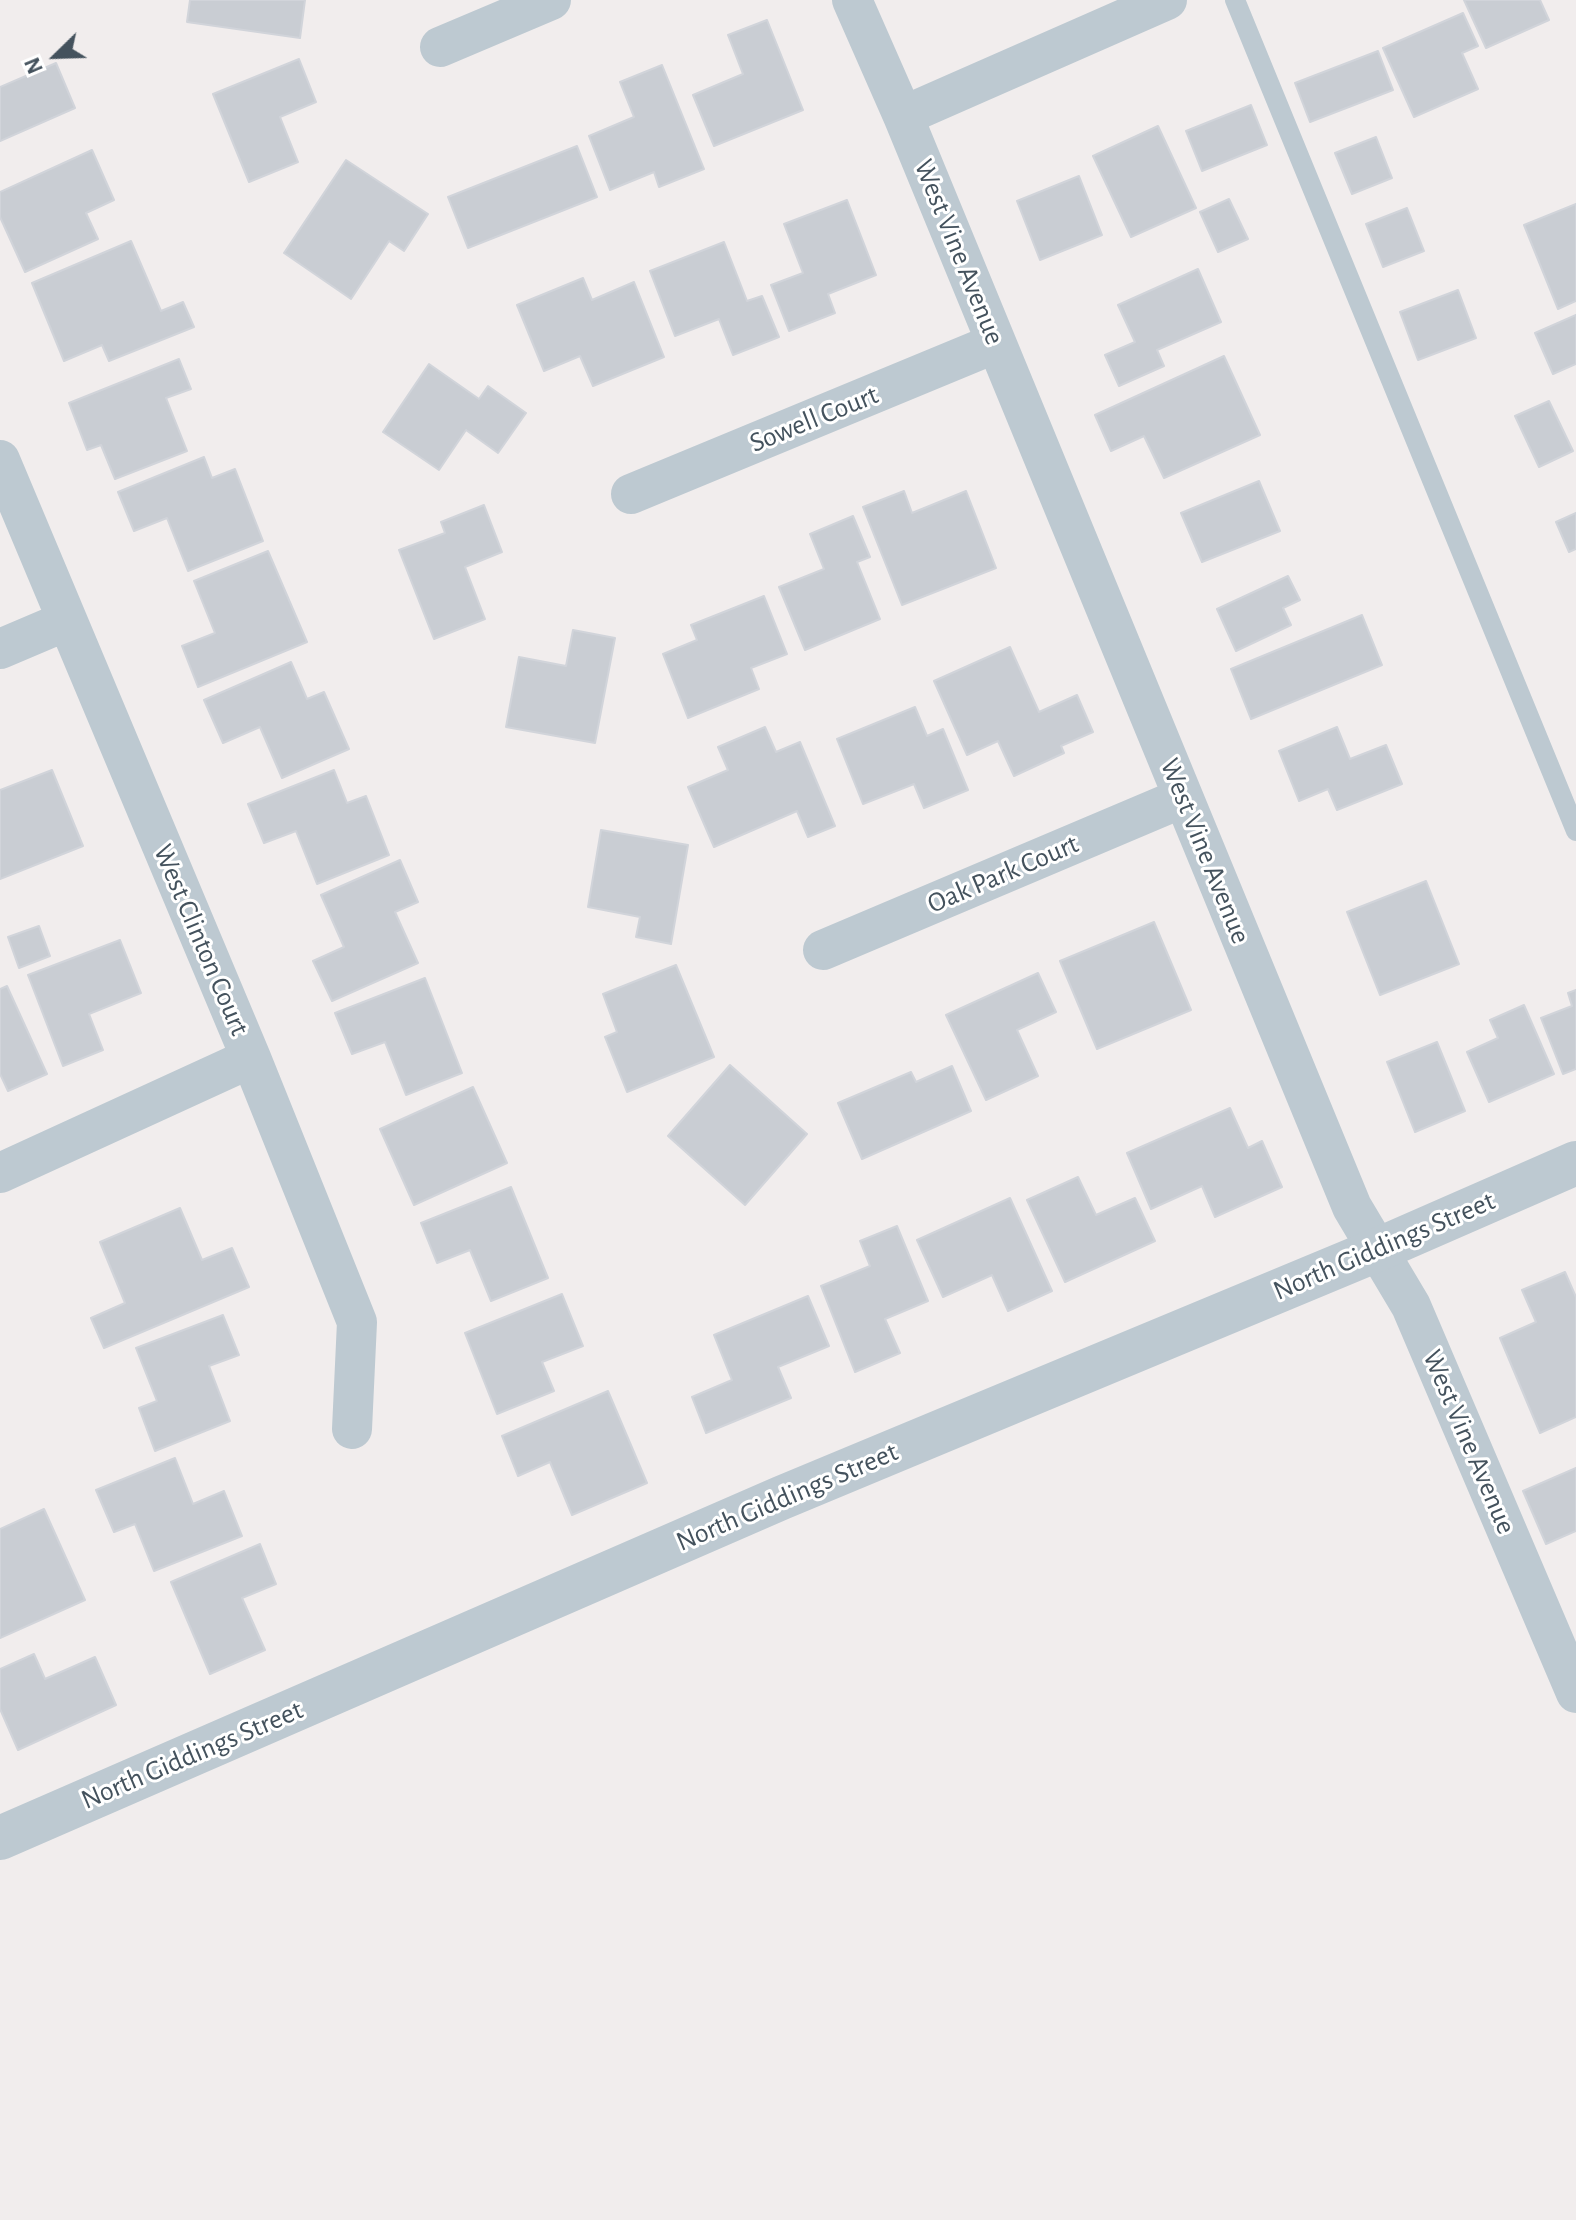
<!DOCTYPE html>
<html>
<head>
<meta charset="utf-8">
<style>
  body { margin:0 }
  #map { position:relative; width:1576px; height:2220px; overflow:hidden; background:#f1eded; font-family:"Alegreya Sans",sans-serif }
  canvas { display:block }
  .north { position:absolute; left:16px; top:16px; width:80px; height:80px; -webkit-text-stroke:6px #fff; paint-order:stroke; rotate:247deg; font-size:22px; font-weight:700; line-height:32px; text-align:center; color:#44525d }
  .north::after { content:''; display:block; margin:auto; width:28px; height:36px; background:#44525d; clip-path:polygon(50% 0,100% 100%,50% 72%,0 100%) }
</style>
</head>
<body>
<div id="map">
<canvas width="1576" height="2220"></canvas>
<div class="north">N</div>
</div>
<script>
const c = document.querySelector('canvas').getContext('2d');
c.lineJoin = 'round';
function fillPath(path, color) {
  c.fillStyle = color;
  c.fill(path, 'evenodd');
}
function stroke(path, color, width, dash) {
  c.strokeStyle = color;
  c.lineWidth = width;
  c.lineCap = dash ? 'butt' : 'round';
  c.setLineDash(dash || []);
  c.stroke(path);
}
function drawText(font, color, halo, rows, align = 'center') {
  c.font = font + ' "Alegreya Sans",sans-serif';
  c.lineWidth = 6;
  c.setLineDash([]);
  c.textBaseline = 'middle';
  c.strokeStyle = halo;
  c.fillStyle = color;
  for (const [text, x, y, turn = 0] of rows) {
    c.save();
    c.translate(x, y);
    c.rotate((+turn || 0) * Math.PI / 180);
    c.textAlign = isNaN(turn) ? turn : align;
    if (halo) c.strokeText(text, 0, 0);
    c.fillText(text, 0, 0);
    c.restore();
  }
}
const building = new Path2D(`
  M190,0H305L300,38L187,22Z
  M1464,0H1540L1549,20L1486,48Z
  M1463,13L1478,46L1462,53L1478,89L1414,117L1383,48Z
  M767,20L803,110L714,146L693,95L743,74L728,35Z
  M1378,51L1393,90L1310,122L1295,83Z
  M299,59L316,102L280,117L298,162L249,182L213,94Z
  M56,63L75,108L0,141V87Z
  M662,65L704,169L659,187L654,172L610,190L589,136L634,117L620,82Z
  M1251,105L1267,145L1202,171L1186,131Z
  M1158,126L1196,208L1131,237L1093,156Z
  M1376,137L1392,178L1352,194L1335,153Z
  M577,146L597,197L468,248L448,197Z
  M92,150L114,200L86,213L98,239L25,272L0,217V192Z
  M346,160L428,214L404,251L389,241L351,299L284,253Z
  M1079,176L1102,235L1040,260L1017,201Z
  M1229,199L1248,239L1218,252L1200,212Z
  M847,200L876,275L828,294L835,313L789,331L771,285L803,273L784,224Z
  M1576,204V301L1558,309L1524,225Z
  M1407,208L1424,251L1383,267L1366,224Z
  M131,241L161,311L183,302L194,327L109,361L102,345L64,361L32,283Z
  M724,242L747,301L762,296L779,337L733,355L719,319L675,336L650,271Z
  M1198,269L1221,322L1157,350L1164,366L1119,386L1105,355L1135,342L1118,305Z
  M583,278L592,300L634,282L664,357L593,386L580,356L544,371L517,305Z
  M1458,290L1476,338L1418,360L1400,312Z
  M1576,315V364L1553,374L1535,333Z
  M1224,356L1260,435L1164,478L1144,436L1111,451L1095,415Z
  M179,359L191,389L166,398L187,451L115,479L101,445L87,450L69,403Z
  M429,364L479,399L488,386L526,413L498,453L466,430L439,470L383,432Z
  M1549,401L1573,451L1539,467L1515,416Z
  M204,457L212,478L235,469L263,541L188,571L167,518L134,531L118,492Z
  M1259,481L1280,531L1202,562L1181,513Z
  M904,491L912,513L966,491L996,568L902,605L863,507Z
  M484,505L502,552L465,567L485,619L434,639L399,550L445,533L441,522Z
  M1576,513V549L1569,552L1556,522Z
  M853,516L870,557L857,562L880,619L805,650L779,587L824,569L810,534Z
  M268,551L307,642L198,687L182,646L215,633L194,581Z
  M1288,576L1300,600L1283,608L1291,625L1236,651L1217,609Z
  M764,596L787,654L751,668L759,689L688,718L663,654L697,640L691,625Z
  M1362,615L1382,665L1251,719L1231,669Z
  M573,630L615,638L595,743L506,727L519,657L566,666Z
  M1010,647L1039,712L1077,695L1093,732L1061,746L1064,753L1014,776L998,741L967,755L934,681Z
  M291,662L307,699L324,692L349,749L282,778L260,727L223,743L204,700Z
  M915,707L927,736L943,729L968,790L924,808L914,784L863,804L837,739Z
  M765,727L776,752L800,742L835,826L808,837L797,811L714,847L688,787L728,770L718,747Z
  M1337,727L1350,759L1386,745L1402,784L1337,810L1328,789L1299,801L1279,751Z
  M52,770L83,846L0,879V790Z
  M334,770L347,803L366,796L389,855L317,884L296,831L264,843L248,804Z
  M601,830L688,845L671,944L636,937L640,917L588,907Z
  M400,860L418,902L395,912L418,963L332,1001L313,961L344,947L321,895Z
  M1426,881L1459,964L1380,995L1347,912Z
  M1154,922L1191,1010L1097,1049L1060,961Z
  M39,926L50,956L19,968L8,937Z
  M120,940L141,993L89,1014L103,1050L63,1066L28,975Z
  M676,965L714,1057L627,1092L605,1037L617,1032L603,994Z
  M1038,973L1056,1012L1017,1030L1038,1076L986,1100L946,1015Z
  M425,978L462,1073L406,1095L385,1042L352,1054L335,1013Z
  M7,986L47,1074L8,1091L0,1074V989Z
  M1576,990V1069L1563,1074L1541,1018L1572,1006L1568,993Z
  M1524,1005L1554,1074L1489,1102L1467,1052L1498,1038L1490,1020Z
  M1437,1042L1465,1111L1415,1132L1387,1062Z
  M730,1065L807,1134L745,1205L668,1136Z
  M952,1066L971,1111L862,1159L838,1103L911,1072L916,1082Z
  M473,1087L507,1163L414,1205L380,1129Z
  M1230,1108L1248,1148L1262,1141L1282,1187L1215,1217L1202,1186L1151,1209L1127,1153Z
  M1078,1177L1096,1215L1135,1198L1155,1241L1065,1282L1027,1200Z
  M511,1187L548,1278L491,1301L470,1250L437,1263L421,1223Z
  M1010,1198L1052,1291L1008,1311L992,1275L943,1297L917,1240Z
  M180,1208L202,1260L232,1248L249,1287L104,1348L91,1318L125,1303L100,1242Z
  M897,1226L928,1301L885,1319L900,1353L855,1372L821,1286L870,1266L860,1241Z
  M1565,1272L1576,1297V1417L1540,1433L1500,1338L1536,1322L1522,1290Z
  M562,1294L583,1346L542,1362L554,1391L497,1414L465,1333Z
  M808,1296L829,1346L778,1367L791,1398L706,1433L692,1397L732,1380L714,1335Z
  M223,1315L239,1355L209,1366L230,1421L155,1451L139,1408L157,1401L136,1348Z
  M608,1391L647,1483L572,1515L550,1462L518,1476L502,1436Z
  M175,1458L193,1504L224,1491L242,1536L154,1571L135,1524L114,1532L96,1490Z
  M1576,1468V1531L1546,1544L1523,1491Z
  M44,1509L85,1600L0,1638V1529Z
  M260,1544L276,1584L242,1598L265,1650L210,1674L171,1582Z
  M34,1654L45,1679L95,1657L116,1705L18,1750L0,1709V1669Z`);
fillPath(building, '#c9cdd3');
stroke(building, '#d1d4da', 2);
stroke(new Path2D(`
  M1235,0L1576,831`), '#bdc9d1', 20);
stroke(new Path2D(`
  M852,0L903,116L1352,1207L1411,1306L1576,1693
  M440,47L551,0
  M903,116L1167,0
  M0,460L251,1058L357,1322L352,1429
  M631,494L996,343
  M0,649L66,621
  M823,950L1182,798
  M0,1173L251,1058`), '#bdc9d1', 40);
stroke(new Path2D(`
  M0,1838L781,1498L1377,1250L1576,1163`), '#bdc9d1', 44);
drawText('28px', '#44525d', '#fff', [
  ["West Vine Avenue",959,252,68],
  ["Sowell Court",814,419,-22],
  ["West Vine Avenue",1205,851,68],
  ["Oak Park Court",1003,874,-23],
  ["West Clinton Court",201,940,67],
  ["North Giddings Street",1384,1246,-23],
  ["West Vine Avenue",1469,1442,67],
  ["North Giddings Street",787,1497,-23],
  ["North Giddings Street",192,1755,-23]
]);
</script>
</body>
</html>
